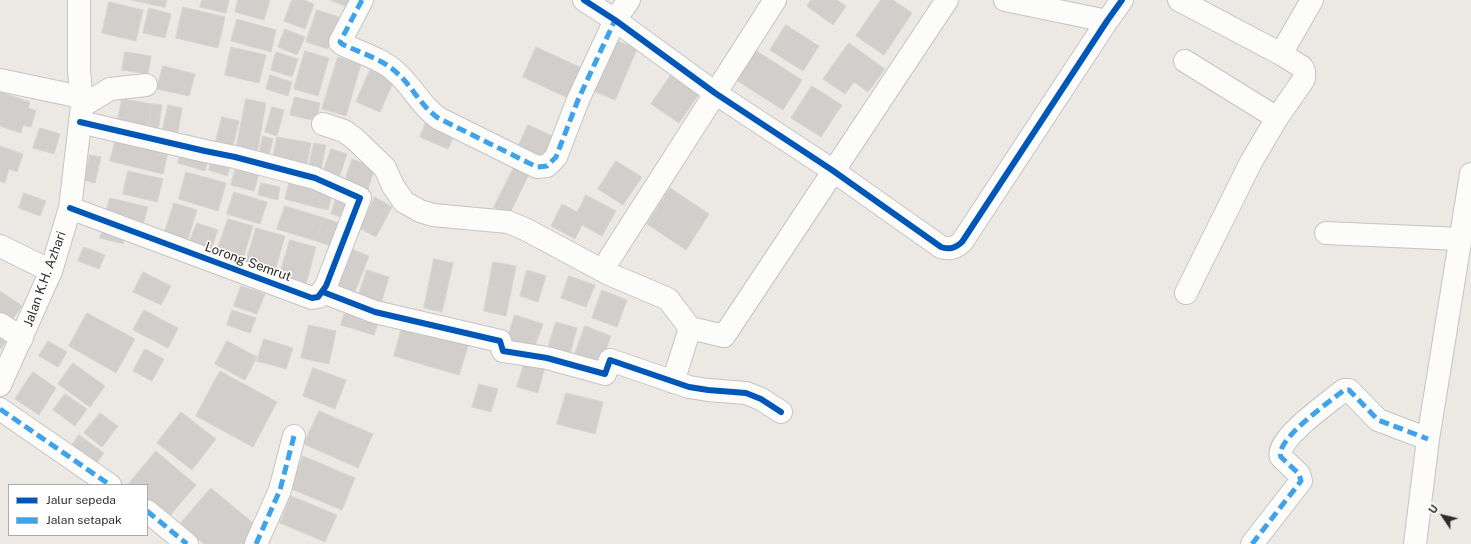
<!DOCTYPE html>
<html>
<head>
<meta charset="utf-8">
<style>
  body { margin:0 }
  #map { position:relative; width:1471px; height:544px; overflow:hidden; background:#ece8e4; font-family:"Public Sans",sans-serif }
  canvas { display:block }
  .legend { position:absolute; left:8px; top:484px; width:140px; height:52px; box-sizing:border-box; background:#fff; border:1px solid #ababab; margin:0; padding:5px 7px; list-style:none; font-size:12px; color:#2e2e2e }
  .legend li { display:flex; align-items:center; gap:8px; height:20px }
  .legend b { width:20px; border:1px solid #ababab }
  .north { position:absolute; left:1423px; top:496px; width:40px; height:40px; -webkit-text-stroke:3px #fff; paint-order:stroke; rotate:305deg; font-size:11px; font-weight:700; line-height:16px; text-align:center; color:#2e2e2e }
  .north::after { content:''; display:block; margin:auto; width:14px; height:18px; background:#2e2e2e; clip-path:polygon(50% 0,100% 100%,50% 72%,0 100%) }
</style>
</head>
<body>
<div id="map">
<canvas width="1471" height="544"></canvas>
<ul class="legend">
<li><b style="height:5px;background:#0057b8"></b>Jalur sepeda</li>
<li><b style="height:5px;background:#3ea3eb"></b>Jalan setapak</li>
</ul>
<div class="north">U</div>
</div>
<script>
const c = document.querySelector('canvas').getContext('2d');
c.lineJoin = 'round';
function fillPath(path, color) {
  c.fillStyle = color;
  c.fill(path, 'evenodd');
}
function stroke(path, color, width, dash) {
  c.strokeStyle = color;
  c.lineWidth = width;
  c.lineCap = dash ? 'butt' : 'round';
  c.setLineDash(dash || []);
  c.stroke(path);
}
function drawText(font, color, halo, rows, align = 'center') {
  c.font = font + ' "Public Sans",sans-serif';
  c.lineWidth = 3;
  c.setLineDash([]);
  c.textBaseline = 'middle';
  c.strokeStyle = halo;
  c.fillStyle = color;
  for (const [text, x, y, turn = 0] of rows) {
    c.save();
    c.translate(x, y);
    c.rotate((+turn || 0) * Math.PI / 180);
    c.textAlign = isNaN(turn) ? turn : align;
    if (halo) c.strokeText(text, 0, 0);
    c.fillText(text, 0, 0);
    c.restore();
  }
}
const building = new Path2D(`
  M132,0H167L165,7Z
  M202,0H229L226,13L200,7Z
  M238,0H270L264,20L235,12Z
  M292,0H304L314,4L305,29L284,21Z
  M330,0H352L348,7Z
  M811,0H837L846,6L833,25L807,6Z
  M881,0H893L912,13L884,55L856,36Z
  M109,2L143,10L136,41L102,33Z
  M183,7L225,17L218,48L176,38Z
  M149,8L171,14L165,38L143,33Z
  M317,10L339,17L328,49L306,42Z
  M237,19L276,30L271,52L231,41Z
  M786,25L819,46L803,71L770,50Z
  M285,29L305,37L297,55L278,47Z
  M611,38L637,49L615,100L589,89Z
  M849,43L885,69L868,92L854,82L845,94L823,79Z
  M231,47L266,55L259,83L225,75Z
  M536,47L584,69L570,99L523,77Z
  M755,50L802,80L783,110L736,80Z
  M305,51L329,58L318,96L294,89Z
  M125,52L151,56L148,74L122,70Z
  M276,52L298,59L292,77L271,70Z
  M338,57L361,64L346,116L322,109Z
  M163,66L195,74L189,96L157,89Z
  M370,70L394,80L380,112L356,102Z
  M270,75L292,82L288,96L266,89Z
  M671,75L699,94L679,123L651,104Z
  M812,86L842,105L821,137L791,118Z
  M0,92L30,102L28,108L36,111L31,127L23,125L21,133L0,126Z
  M295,97L320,103L316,121L290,115Z
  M122,99L152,104L148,129L117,124Z
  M246,99L266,103L257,153L236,149Z
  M152,104L162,105L158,131L148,129Z
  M168,105L182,108L178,132L163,129Z
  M272,107L284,110L277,136L265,132Z
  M222,117L239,121L232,149L215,145Z
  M427,120L456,132L448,149L420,137Z
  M528,125L557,138L546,162L517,149Z
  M40,128L60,134L54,154L33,148Z
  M118,131L170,144L163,174L110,161Z
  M263,136L273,139L268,159L258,157Z
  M277,137L311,143L306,169L272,162Z
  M184,142L211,149L205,171L178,163Z
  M314,143L326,145L321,169L309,166Z
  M0,146L23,154L17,172L9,169L5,183L0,181Z
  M331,149L347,154L339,178L323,173Z
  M214,151L233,157L227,176L209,170Z
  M90,155L101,157L95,183L84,180Z
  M352,159L375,167L367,192L344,184Z
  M238,160L261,166L254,191L231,185Z
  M616,161L642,177L623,205L598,189Z
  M516,163L531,170L509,215L494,207Z
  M128,171L163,179L157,202L123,194Z
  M186,172L226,183L218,211L179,199Z
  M291,176L317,183L311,206L285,199Z
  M261,183L280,187L278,200L258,195Z
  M317,183L334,187L328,210L311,206Z
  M670,188L709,214L686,250L647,224Z
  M339,189L361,197L353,221L331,214Z
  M234,192L267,202L260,224L227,214Z
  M24,193L46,201L40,216L19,208Z
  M586,195L616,211L602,236L582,225L575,239L551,226L562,204L577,212Z
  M375,197L392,207L376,237L359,228Z
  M110,198L148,207L143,225L105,216Z
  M174,203L197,210L187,242L164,235Z
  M285,206L324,218L316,241L277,229Z
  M324,218L345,225L337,248L316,241Z
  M228,219L253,226L242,262L216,254Z
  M197,223L218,230L209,255L187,248Z
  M104,226L126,233L123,244L100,238Z
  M256,228L285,236L273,278L244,269Z
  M290,240L316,247L306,284L279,277Z
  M84,247L105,255L99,269L78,261Z
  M349,248L369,256L353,296L333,288Z
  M434,259L453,263L442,312L424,308Z
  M493,262L516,266L506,316L484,311Z
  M367,270L389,277L379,310L356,303Z
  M527,270L546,276L538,302L520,296Z
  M143,272L171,286L161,305L133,292Z
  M569,276L595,285L586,307L561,298Z
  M241,286L265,294L257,314L234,306Z
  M602,290L627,300L617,327L592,318Z
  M0,291L22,306L7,327L0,323Z
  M346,309L379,320L374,335L341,325Z
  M144,310L178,328L168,348L133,330Z
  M232,310L256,318L250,333L227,325Z
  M87,313L135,339L116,373L69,346Z
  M515,315L543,324L532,354L505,345Z
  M556,322L577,328L569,358L547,351Z
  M403,324L469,343L459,375L394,356Z
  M309,325L336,331L329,364L301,358Z
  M585,326L611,336L599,369L573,359Z
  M0,328L10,333L1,349L0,348Z
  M264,339L293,348L286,369L257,361Z
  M48,341L67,352L58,367L39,356Z
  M227,341L257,357L245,380L215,364Z
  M145,349L164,359L152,381L133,371Z
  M526,357L546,363L538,393L517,387Z
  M73,363L105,386L90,407L58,384Z
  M313,368L346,380L335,409L303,396Z
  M220,371L277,402L253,447L196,416Z
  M33,372L56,388L39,415L15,399Z
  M479,384L498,389L491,412L472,407Z
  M566,393L603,402L595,434L557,424Z
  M65,394L87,409L75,426L53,410Z
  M319,411L373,434L358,468L304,444Z
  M181,412L216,439L192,470L157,443Z
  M100,413L118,426L102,447L84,433Z
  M79,435L104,453L95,465L70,448Z
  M156,451L196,485L167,519L147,501V485H128Z
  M303,456L355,478L342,510L289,488Z
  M211,488L259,528L246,544H204L180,524Z
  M291,496L337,515L325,542L280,523Z`);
fillPath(building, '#d1cecb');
stroke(building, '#d7d4d0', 1);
const minor = new Path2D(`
  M362,0L340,42L342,44C360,53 383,59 397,73C413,87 419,104 438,118L537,167L547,166L556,157L578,100L615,20L629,0
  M584,0L615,20L715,93L832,170L941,247C950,250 955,248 962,242L1107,21L1122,0
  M1005,0L1107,21
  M1179,0L1281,54
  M1185,61L1277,118
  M0,80L81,97
  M82,106L110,89L146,85
  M323,124L344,131L355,139L385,168L393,186L404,202L420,211L433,215L508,222L525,229L609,274L668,299L690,328
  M70,208L312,298L318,297L326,286L360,198L315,178L235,157L205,151L80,122
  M1326,233L1460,239
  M0,246L51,271
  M610,258L775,0
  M323,292L375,312L500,341L503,351L547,358L605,374L610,360L689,387L708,390L746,393L761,399L781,412
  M1186,293L1251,162L1277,118L1304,79V71L1302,67L1281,54L1312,0
  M0,324L22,338
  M673,382L690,328L724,336L947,0
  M0,409L110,485
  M147,511L187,544
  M256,544L280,490L294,436
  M1252,544L1301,481L1299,474L1281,457C1274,440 1331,401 1344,390H1349L1378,420L1428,439
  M1415,544L1428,439L1471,174`);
const tertiary = new Path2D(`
  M0,385L51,271L70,208L82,106L79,70V0`);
stroke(minor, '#c5c4c5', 24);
stroke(tertiary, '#c5c4c5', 24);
stroke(minor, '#fcfcfb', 22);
stroke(tertiary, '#fcfcfb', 22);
stroke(new Path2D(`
  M362,0L340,42L342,44C360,53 383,59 397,73C413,87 419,104 438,118L537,167L547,166L556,157L578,100L615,20
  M0,409L110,485
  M147,511L187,544
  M256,544L280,490L294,436
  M1252,544L1301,481L1299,474L1281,457C1274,440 1331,401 1344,390H1349L1378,420L1428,439`), '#3ea3eb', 5, [10, 5]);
stroke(new Path2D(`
  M584,0L615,20L715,93L832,170L941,247C950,250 955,248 962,242L1107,21L1122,0
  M70,208L312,298L318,297L326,286L360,198L315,178L235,157L205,151L80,122
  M323,292L375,312L500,341L503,351L547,358L605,374L610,360L689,387L708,390L746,393L761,399L781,412`), '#0057b8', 6);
drawText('13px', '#2e2e2e', '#fff', [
  ["Lorong Semrut",248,262,20],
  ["Jalan K.H. Azhari",45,279,-70]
]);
</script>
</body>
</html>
